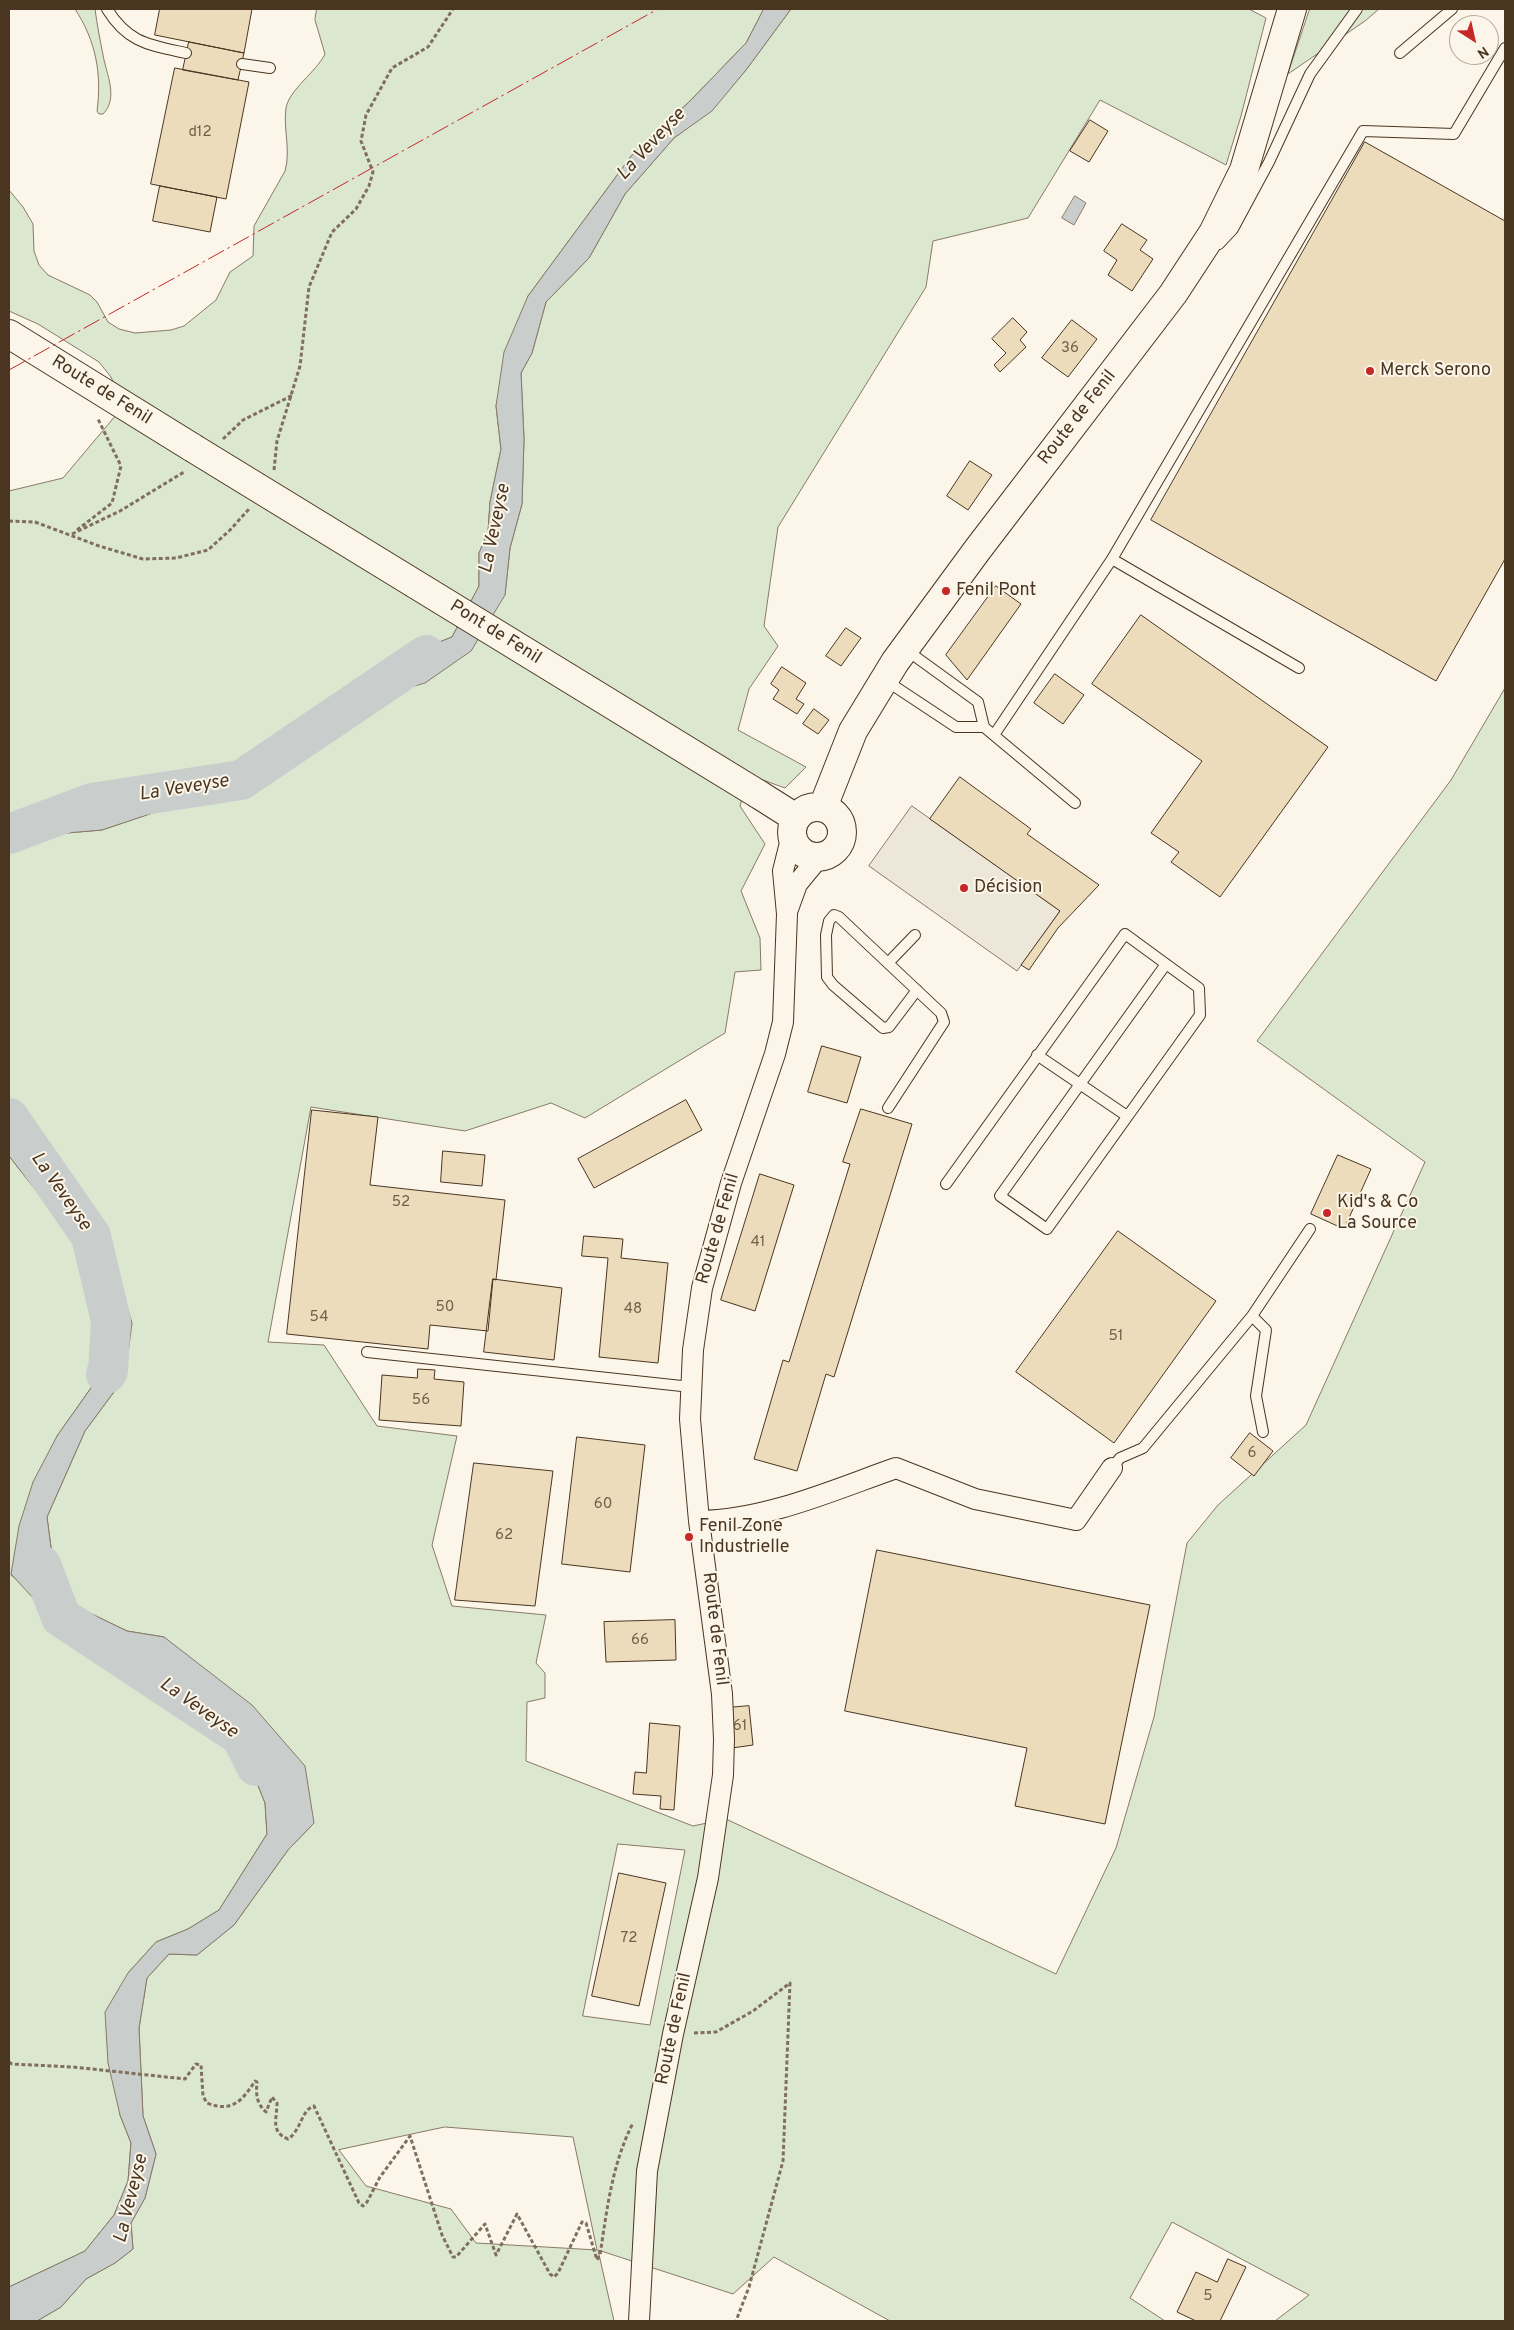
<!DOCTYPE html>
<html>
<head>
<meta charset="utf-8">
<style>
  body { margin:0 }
  #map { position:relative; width:1514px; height:2330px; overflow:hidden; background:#fbf6e9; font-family:Overpass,sans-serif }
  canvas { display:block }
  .frame { position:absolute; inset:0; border:10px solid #4a3520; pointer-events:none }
  .north { position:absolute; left:1449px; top:15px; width:50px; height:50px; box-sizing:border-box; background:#fbf6e9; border:1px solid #b4a999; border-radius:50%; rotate:145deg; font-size:14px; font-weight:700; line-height:20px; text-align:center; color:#4a3520 }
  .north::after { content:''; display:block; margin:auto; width:18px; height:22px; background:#c62828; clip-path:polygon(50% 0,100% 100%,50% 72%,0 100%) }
</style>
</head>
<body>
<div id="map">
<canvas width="1514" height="2330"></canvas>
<div class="frame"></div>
<div class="north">N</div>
</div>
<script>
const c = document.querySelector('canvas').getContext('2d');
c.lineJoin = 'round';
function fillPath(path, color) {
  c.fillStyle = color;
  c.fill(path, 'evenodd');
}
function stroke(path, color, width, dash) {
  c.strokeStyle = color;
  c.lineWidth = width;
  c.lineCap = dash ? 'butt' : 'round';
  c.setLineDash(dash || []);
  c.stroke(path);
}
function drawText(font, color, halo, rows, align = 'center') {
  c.font = font + ' Overpass,sans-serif';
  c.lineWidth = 4;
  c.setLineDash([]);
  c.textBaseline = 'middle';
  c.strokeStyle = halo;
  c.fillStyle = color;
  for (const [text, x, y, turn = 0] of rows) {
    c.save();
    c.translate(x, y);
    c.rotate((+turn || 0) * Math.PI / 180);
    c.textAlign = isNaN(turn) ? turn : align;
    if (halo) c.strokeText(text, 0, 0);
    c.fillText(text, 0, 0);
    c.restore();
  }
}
const green = new Path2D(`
  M75,9H95C97,24 100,40 103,55C106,73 119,98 103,114H99L97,111C102,74 96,41 75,9Z
  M317,9H764L746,43L689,102L632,155L528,296L496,406L501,449L490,502L488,532L479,553V586L452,637L404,656L388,694L505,595L510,548L522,504L524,439L521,373L532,353L546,302L589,258L625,194L674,138L712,110L746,70L791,9H1249L1266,18L1241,116L1226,165L1100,100L1028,218L933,241L926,287L778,527L764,626L778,646L749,689L738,730L806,767L785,788L749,775L740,806L765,844L741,891L760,938L761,970L735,972L725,1033L585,1118L551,1103L465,1131L311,1107L268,1342L324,1345L377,1426L457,1436L432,1545L452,1606L546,1615L536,1663L545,1673V1698L527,1702L526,1761L693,1826L726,1819L1056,1974L1116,1848L1154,1717L1187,1543L1218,1505L1306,1425L1425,1162L1257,1041L1451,780L1505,688V2321H1275L1309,2295L1172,2222L1130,2298L1165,2321H890L774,2257L733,2294L598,2250L614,2321H37L61,2307L86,2279L115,2263L133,2249L131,2223L145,2198L156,2154L143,2116L139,2028L147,1978L169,1954L197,1955L234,1925L288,1850L314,1823L164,1637L127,1631L69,1603L52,1555L47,1517L85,1431L125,1377L117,1273L83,1210L60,1172L9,1102V848L43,835L102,830L231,786L152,776L92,803L9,834V491L63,478L116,415L118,393L111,377L99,362L38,324L9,311V190L23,207L33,224L34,251L39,265L48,275L90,295L97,302L108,322L119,329L135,333L171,330L184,326L216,300L230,272L253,256L254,226L285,171C291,150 283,129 286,108C289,90 316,72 325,54L315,20ZM618,1844L685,1850L650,2025L583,2016ZM445,2127L573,2137L597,2250L476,2243L451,2209L366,2186L339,2150Z
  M1310,9H1379L1365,21L1288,74Z
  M9,1156L49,1207L91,1236L111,1321L98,1378L57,1436L11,1575L108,1649L172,1681L217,1714L251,1768L265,1803L267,1834L219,1910L188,1929L156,1942L128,1973L120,2115L131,2143L128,2181L114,2215L85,2251L9,2287Z`);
fillPath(green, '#dce7d0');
stroke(green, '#887966', 1);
const parking = new Path2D(`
  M912,806L1060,911L1017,971L869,866Z`);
fillPath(parking, '#ede7d9');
stroke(parking, '#887966', 1);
const water = new Path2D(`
  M764,9H791L746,70L712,111L674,138L625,194L589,258L546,302L532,353L521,373L524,439L522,504L510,548L505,595L471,651L425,683L388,694L380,682L404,656L452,637L479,586V553L488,532L490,502L501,449L496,406L504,352L528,296L632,155L689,102L746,43Z
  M1075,196L1086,203L1074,225L1062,218Z
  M204,771L231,776V787L102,830L43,835L9,848V834L92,803L152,776Z
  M9,1102L60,1172L83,1210L117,1273L132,1323L125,1377L85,1431L47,1517L52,1555L69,1603L127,1631L164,1637L252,1705L305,1766L314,1823L288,1850L234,1925L197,1955L169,1954L147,1978L139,2028L143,2116L156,2154L145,2198L131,2223L133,2249L115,2263L86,2279L61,2307L37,2321H9V2287L85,2251L114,2215L128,2181L131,2143L120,2115L108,2063L105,2012L128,1973L156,1942L188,1929L219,1910L267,1834L265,1803L251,1768L217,1714L172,1681L108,1649L34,1599L11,1574L19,1526L33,1482L57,1436L98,1378L111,1321L91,1236L49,1207L9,1156Z`);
fillPath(water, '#c9cecd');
stroke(water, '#887966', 1);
stroke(new Path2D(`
  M9,834L92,803L241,780L426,655
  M9,1118L91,1236L111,1321L108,1371L106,1374
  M41,1565L61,1617L241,1736L256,1766`), '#c9cecd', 40);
const building = new Path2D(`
  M160,9H252L244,53L155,35Z
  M189,42L244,53L238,80L183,70Z
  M175,68L249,82L226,199L151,184Z
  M1090,120L1108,131L1089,162L1070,151Z
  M1365,142L1505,221V559L1436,681L1151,520Z
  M160,186L217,197L210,232L153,221Z
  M1122,224L1147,240L1140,250L1153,259L1132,291L1108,275L1117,260L1104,251Z
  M1013,318L1027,332L1020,340L1026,347L1000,372L994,365L1006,353L992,339Z
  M1072,320L1097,339L1068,377L1042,358Z
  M970,461L992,475L968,510L947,496Z
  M996,586L1021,604L967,680L946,655Z
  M1141,615L1328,747L1220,897L1171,862L1179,852L1151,833L1202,761L1092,684Z
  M846,628L861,638L841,666L826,656Z
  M782,667L806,683L796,699L804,704L797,714L773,699L779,690L771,684Z
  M1055,674L1084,695L1063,724L1034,703Z
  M814,709L829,720L818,734L803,724Z
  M960,777L1031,829L1027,834L1099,885L1058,928L1029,970L1021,965L1060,911L930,819Z
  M822,1046L861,1057L847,1103L808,1092Z
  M686,1100L702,1130L594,1188L578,1159Z
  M861,1109L912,1124L834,1377L826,1374L797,1471L754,1459L783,1360L789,1362L850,1164L843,1162Z
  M312,1110L378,1117L370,1185L505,1200L496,1280L493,1279L488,1331L430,1325L428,1349L287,1334Z
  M443,1151L485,1155L482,1186L441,1182Z
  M1338,1155L1371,1169L1344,1229L1311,1214Z
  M760,1174L794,1185L755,1311L721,1300Z
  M1118,1231L1216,1301L1114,1443L1016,1372Z
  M584,1236L623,1239L621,1258L668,1263L658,1363L599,1357L608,1258L582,1256Z
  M493,1279L562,1288L554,1360L484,1352Z
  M418,1369L435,1370L434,1379L464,1382L461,1426L379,1420L382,1375L417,1378Z
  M1250,1433L1273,1451L1254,1476L1231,1458Z
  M577,1437L645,1445L630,1572L562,1564Z
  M474,1463L553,1471L535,1606L455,1600Z
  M877,1550L1150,1605L1105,1824L1015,1806L1027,1748L845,1711Z
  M675,1620L676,1660L606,1662L604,1622Z
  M749,1706L753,1745L732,1748L727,1708Z
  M650,1723L680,1726L674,1810L660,1809L661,1796L633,1794L635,1772L646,1773Z
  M619,1873L666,1883L639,2006L592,1996Z
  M1228,2259L1246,2267L1220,2321H1196L1177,2312L1196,2272L1217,2282Z`);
fillPath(building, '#ecdcbc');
stroke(building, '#4a3520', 1);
const lane = new Path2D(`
  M107,9C128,43 149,45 186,53
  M1400,53L1452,9
  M242,64L270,68
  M1219,244L1233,229L1269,162L1310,74L1357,9
  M1112,559L1363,131L1454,134L1505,48
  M905,649L978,702L984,727
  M885,680L956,727H984L1075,803
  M994,735L1112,559L1299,668
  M888,963L915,935
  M1166,964L1199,988L1200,1015L1047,1229L1000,1196Z
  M1037,1055L1127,1116
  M888,1108L944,1022L941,1013L839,917L834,915L829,921L826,935L827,977L833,985L883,1028L889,1027L917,990
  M946,1184L1125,934L1166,964
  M1252,1316L1266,1330L1256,1396L1263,1432
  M367,1352L691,1387
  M1112,1468L1120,1458L1143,1448L1252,1316L1310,1229`);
const street = new Path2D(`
  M788,909L797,884L820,856
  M699,1521C767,1520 833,1490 896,1468L975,1499L1076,1520L1112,1468
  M639,2321L647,2171L673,2034L708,1878L723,1775L724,1739L722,1694L699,1521L690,1419L693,1350L702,1288L731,1183L775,1054L783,1022L787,914L783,871L792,835`);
const secondary = new Path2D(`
  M9,334L193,448
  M758,794L796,818
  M823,807L853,731L895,662L978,549L1173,294L1213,233L1244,170L1292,9
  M792 832a25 25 0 1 1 50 0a25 25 0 1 1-50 0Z`);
stroke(lane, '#4a3520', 12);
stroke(street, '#4a3520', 22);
stroke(secondary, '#4a3520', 30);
stroke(new Path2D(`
  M223,439L243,420L293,395
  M274,470L277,441L300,366L309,287L332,232L356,209L369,186L373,172L361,141L366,115L392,68L428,47L453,9
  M9,521L35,522L99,546L143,559L176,558L208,550L230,530L249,509
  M77,530L112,503L121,466L98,419
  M72,534L120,511L184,472
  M694,2033L716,2032L753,2011L790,1983L783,2161L749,2287L736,2321
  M9,2062L12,2064L73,2067L185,2079L196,2064L201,2065L203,2096L207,2103C232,2113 242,2101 255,2081L257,2082C256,2094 256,2103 266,2112L272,2097L277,2103C277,2118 270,2132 288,2139C301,2131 301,2110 314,2106L359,2203L363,2206L367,2202L380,2177L410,2136L442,2235L453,2257H456L485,2224L496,2255L517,2214L550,2274L554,2277L558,2273L582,2222L586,2223L597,2260L600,2255C607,2209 612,2164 633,2123`), '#7f6f5c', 3, [4, 2.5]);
stroke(lane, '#fbf6e9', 10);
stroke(street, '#fbf6e9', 20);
stroke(secondary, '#fbf6e9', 28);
const secondaryBridge = new Path2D(`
  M193,448L758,794`);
stroke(secondaryBridge, '#4a3520', 30, []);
stroke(secondaryBridge, '#fbf6e9', 28);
stroke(new Path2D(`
  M9,370L658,9`), '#c62828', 1, [18, 4, 2.5, 4]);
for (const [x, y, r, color] of [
  [1370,371,5,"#c62828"],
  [946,591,5,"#c62828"],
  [964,888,5,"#c62828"],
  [1327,1213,5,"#c62828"],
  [689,1537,5,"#c62828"]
]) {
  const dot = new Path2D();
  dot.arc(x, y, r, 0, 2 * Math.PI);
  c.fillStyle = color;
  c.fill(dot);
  stroke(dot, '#fbf6e9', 2);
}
drawText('15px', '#725f47', null, [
  ["d12",200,133],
  ["36",1070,349],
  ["52",401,1203],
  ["41",758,1243],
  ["50",445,1308],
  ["48",633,1310],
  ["54",319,1318],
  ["51",1116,1337],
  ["56",421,1401],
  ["6",1252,1454],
  ["60",603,1505],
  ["62",504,1536],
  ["66",640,1641],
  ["61",740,1727],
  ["72",629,1939],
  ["5",1208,2297]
]);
drawText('18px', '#4a3520', '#fbf6e9', [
  ["Merck Serono",1380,371],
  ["Fenil Pont",956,591],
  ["Décision",974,888],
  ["Kid's & Co",1337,1203],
  ["La Source",1337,1224],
  ["Fenil Zone",699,1527],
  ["Industrielle",699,1548]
], 'left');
drawText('18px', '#4a3520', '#fbf6e9', [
  ["Route de Fenil",101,391,32],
  ["Route de Fenil",1078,418,-52],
  ["Pont de Fenil",495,633,32],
  ["Route de Fenil",719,1229,-74],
  ["Route de Fenil",714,1629,83],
  ["Route de Fenil",675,2029,-78]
]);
drawText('italic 19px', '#4a3520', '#fbf6e9', [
  ["La Veveyse",652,145,-47],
  ["La Veveyse",496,529,-78],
  ["La Veveyse",184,789,-9],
  ["La Veveyse",60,1192,55],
  ["La Veveyse",198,1709,35],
  ["La Veveyse",132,2199,-76]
]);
</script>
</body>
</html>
